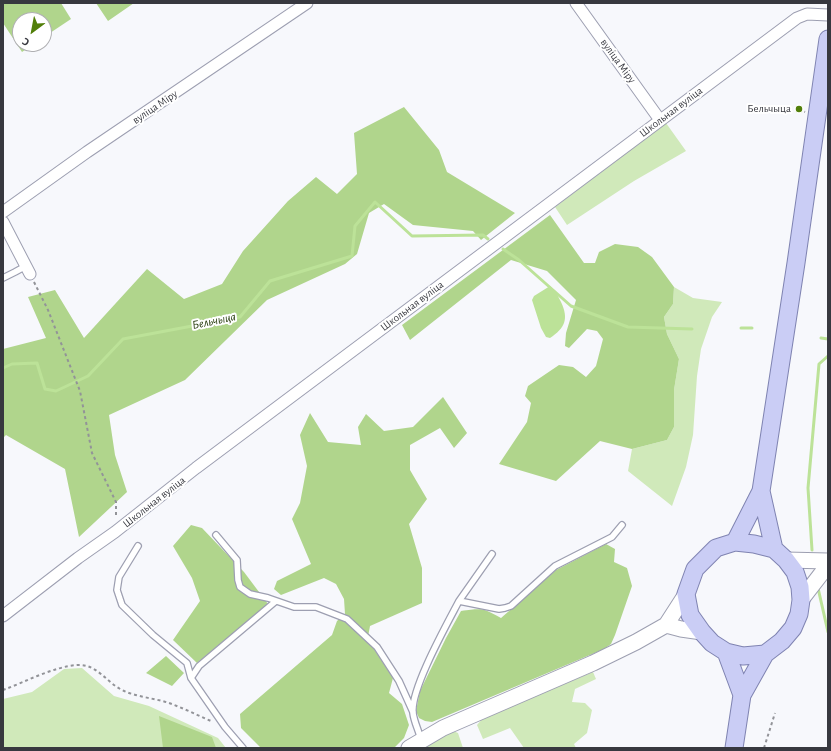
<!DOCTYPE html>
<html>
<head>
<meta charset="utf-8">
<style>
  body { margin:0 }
  #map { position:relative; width:831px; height:751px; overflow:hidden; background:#f7f8fc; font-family:"Alegreya Sans",sans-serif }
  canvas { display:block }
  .frame { position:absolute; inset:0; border:4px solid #37383f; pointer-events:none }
  .north { position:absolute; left:12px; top:12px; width:40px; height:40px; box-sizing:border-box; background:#fff; border:1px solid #afafb2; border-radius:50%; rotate:212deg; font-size:11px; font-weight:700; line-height:16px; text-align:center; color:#37383f }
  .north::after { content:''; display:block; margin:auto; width:14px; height:18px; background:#527f0a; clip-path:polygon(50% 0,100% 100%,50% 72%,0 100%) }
</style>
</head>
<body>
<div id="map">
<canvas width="831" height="751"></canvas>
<div class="frame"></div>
<div class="north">С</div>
</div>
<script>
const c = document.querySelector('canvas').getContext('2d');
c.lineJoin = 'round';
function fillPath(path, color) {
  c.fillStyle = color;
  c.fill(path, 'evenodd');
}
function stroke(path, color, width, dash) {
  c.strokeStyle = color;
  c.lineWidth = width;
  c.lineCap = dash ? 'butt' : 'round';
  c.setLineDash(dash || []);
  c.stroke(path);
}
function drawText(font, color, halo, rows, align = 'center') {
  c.font = font + ' "Alegreya Sans",sans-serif';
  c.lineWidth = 4;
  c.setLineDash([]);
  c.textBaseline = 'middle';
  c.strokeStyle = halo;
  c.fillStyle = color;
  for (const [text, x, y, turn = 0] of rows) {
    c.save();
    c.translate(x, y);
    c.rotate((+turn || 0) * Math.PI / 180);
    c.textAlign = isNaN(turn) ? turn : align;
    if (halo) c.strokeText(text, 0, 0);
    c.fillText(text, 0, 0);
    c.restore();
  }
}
fillPath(new Path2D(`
  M666,123L686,151L634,181L567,225L555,207Z
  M674,287L693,298L722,302L712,317L701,349L697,376L693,435L686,467L672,506L628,471L632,449L667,440L674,427V390L679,359L667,334L664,317L673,304Z
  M82,668L114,696L149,706L218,738L226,748H3V699L32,692L64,669Z
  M593,672L596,679L575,689L572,702L585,703L592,710L587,733L574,744L576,748H524L510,728L483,739L477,725L483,718Z
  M453,731L458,733L463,748H422Z`), '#d0e9ba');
fillPath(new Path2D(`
  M3,3H61L71,19L44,37V20H20V44H34L22,52L3,23Z
  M96,3H134L108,21Z
  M404,107L439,150L447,172L515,213L481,240L473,231L413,225L384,204L369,213L357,254L345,264L267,300L185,380L109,415L115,455L127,492L79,537L65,469L6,435L3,438V349L46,338L28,297L55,290L84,338L147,269L184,299L222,284L243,251L288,201L316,177L337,194L357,174L354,133Z
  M550,215L584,263H595L599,252L615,244L638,247L652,257L674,287L673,304L664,317L667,334L679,359L674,390V427L667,440L632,449L600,441L556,481L499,464L527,422L531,403L525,396L528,386L559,365L573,367L586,377L596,366L603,339L597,331L587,329L569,348L565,346L566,333L576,300L547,271L511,260L410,340L402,325Z
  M443,397L467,433L454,448L440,428L410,445V470L427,499L409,524L422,568V603L370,626L367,642L374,649L393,678L389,693L402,704L409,725L404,738L394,748H261L241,728L240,714L332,635L337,621L345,614L344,599L336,584L324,578L281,595L274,589L277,581L311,564L292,519L300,503L307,466L300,435L310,413L328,442L361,445L358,427L366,414L384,431L413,427Z
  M191,525L202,528L244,572L268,604L197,663L173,640L200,601L192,578L173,546Z
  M606,544L615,549L614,562L627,568L632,586L615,635L611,644L604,649L432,722L425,721L419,718L416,711L420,691L446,638L461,611C483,608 483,608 501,618L556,570Z
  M166,656L184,673L172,686L146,673Z
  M159,716L212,737L216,748H163Z`), '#b0d58c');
fillPath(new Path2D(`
  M550,286C556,291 558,296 561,302C569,319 565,328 550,338L546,337L541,328L532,300L534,296Z`), '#bce298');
stroke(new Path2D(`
  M503,249L519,260L571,306L628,327L692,329
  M741,328H752
  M821,338L828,339
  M3,368L12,364L37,363L45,389L56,391L88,376L123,339L240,317L270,281L352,256L355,226L375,202L412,236L483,235L488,239
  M812,550L808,488L819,364L828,356
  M818,588L828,632`), '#bce298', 3);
const lane = new Path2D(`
  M3,278L15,272L26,266
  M216,535L237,560L238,580L240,587L250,594L268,598L294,607H316L347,619L377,647L399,681L413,712
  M138,546L119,577L117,590L122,605L153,635L187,663L191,678
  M459,601L492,554
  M421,740C419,731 414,722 413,713C410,690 447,624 459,601L499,609L505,608L511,606L555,566L612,537L622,525
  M243,748L225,727L191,678L199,666L276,601`);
const street = new Path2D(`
  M576,3L660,120
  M3,212L87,152L307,3
  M3,222L30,274
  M3,616L78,558L115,532L196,468L797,18L807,14L828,15`);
const secondary = new Path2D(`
  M786,560L828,561
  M801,600L828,565
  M666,625L681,629L702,632
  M409,748L443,728L593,663L636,642L666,625L686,594`);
const primary = new Path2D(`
  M761,491L774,549
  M735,542L761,491L796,263L828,39
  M726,652L742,695
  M734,748L742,695L765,654L782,641L793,628L799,614L801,600L800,587L795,572L786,560L774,549L754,544L735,542L716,548L695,569L686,594L690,615L702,632L712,643L726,652L743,656L765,654`);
stroke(lane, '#9d9fb1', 8);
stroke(street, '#9d9fb1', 13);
stroke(secondary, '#9d9fb1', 17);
stroke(primary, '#7f83b1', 19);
stroke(new Path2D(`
  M799,109L805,112
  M34,282L48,310L80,391L92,453L116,502V518
  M3,690C25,682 55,666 78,665C97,664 106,682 122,690C136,697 154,698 169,703C183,708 197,715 211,721
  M764,748L775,713`), '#929398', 2, [3, 3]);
stroke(lane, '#fff', 5.5);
stroke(street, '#fff', 11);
stroke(secondary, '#fff', 15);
stroke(primary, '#cacdf5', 17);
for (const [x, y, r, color] of [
  [799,109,4,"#527f0a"]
]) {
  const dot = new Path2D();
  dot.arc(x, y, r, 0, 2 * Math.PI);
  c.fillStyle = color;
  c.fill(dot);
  stroke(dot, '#fff', 1.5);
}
drawText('11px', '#37383f', '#fff', [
  ["вуліца Міру",618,61,54],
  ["вуліца Міру",155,107,-34],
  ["Школьная вуліца",671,112,-37],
  ["Школьная вуліца",412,306,-37],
  ["Школьная вуліца",154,502,-38]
]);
drawText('11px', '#37383f', '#fff', [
  ["Бельчыца",791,109]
], 'right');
drawText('italic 12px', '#1b3100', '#fff', [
  ["Бельчыца",214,321,-12]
]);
</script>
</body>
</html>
